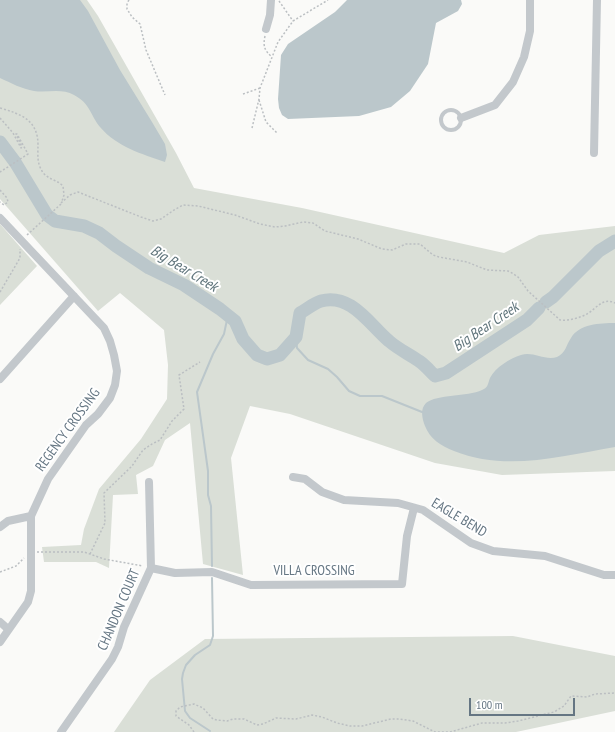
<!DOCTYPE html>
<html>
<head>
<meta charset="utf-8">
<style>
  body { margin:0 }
  #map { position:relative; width:615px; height:732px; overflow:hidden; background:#fafaf8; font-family:"PT Sans Narrow",sans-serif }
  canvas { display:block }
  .scale { position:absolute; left:469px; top:698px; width:106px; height:18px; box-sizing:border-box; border:2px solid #657683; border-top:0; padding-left:5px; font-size:12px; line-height:14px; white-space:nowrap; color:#657683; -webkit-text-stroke:3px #fff; paint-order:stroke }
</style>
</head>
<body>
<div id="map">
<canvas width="615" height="732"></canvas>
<div class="scale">100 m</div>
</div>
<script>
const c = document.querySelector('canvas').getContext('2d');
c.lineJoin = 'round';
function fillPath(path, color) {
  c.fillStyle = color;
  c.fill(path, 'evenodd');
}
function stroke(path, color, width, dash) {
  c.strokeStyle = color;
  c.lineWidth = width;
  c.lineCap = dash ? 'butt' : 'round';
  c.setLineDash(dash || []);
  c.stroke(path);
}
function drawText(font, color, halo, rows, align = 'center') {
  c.font = font + ' "PT Sans Narrow",sans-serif';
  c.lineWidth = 4;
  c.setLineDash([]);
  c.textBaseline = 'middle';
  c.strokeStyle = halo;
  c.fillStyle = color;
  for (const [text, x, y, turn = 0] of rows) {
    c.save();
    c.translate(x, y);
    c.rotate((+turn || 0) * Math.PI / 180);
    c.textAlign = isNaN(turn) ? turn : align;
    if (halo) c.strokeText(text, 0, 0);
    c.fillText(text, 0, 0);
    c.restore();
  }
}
fillPath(new Path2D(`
  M0,0H87L98,16L176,153L194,188L302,208L504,253L539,235L615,226V471L502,475L435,463L290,414L250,406L231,458L243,575L203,564L190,423L165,440L153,466L136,475L138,494L113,495L109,568L96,562H44L42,547L81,545L84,529L99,489L141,439L167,399L168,365L164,330L120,293L98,311L0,199Z
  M0,224L37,266L0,305Z
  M513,636L615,656V711L516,732H114L150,680L205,639Z`), '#dadfd7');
fillPath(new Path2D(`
  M0,0H80L88,11L120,70L152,122L165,144L167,155L165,162C142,154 117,147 100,127C90,115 91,104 74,95C62,88 47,93 34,91C22,89 11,83 0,78Z
  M347,0H461L462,4L458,11L436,23L428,64L410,91L391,107L359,116L288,119L282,115L279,108L278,99L281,55L288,44L335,12Z
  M615,323V447C562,456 505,472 454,451C441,446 430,439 425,426C422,418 420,409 426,403C437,394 467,397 482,390C488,388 488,383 490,378C495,368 510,358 521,355C533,351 545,361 557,357C566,353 566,345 571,338C579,324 600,323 615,323Z`), '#bbc7cb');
stroke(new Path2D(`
  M296,337L297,348L308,360L328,369L337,377L349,391L360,396H382L422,412H425
  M212,566L211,506L208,495V471L197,392L213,354L224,334L228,315
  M210,731L190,718L185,711L182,679L183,673L186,665L195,655L210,645L213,636L212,578`), '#bbc7cb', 2);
stroke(new Path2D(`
  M0,142L15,162L47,215L55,221L84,226L99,233L116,246L149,268L184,285L220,309L235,321L243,339L257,355L267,359L280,355L296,337L300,313C307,309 314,303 321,301C351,293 369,324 389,341C398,349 409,354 419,361C425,365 430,371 435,376L446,373L527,320L539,308
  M546,302L553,297L599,251L615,241`), '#bbc7cb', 13);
stroke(new Path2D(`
  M129,0L127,3V9L132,17L140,24L146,50L165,95
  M279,1L293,21
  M265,36C263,46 264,50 272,57
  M243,94L260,88
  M259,100L266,122L277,133
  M0,108C21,114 38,120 38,145C38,152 37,160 40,167C45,180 55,178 63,186L64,195L62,201
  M0,118L13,133L21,148L22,147L16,134H17L28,154L0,172
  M252,128L259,99L260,88L278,42L293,21L328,0
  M0,190L7,198L8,202L4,205L0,202
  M61,203L70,195L78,192L141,217L153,221L161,219L174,210L183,205L198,206L235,215L260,224L275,227L285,226L303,222L313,223L325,231L358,239L382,249L392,250L406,244H420L433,255L439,257L467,262L487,270L508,271L512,273L518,277L528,291L560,320C569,321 579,318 587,314C597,308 603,297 615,303
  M27,235L61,204
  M0,292L20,258V249
  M37,552H84L104,559L143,566
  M90,554L105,523L104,493L132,466L143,450L152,444L160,440L172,421L184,409L179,375L200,362
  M0,572L16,566L24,558
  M194,732L189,725L176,716V711L180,707L194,704L203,708L213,719L217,720L227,721L233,719H244L257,725L263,724L276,718L296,719L312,715L322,717L337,723L350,726H362L391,719H399L413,721L435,732H450L482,723H505L518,721L554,712L564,706L571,696L587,697L595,694L615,693`), '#bbbfc2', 1.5, [2, 2]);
stroke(new Path2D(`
  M441 120a10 10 0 1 1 20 0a10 10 0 1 1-20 0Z`), '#c3c8cc', 4);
stroke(new Path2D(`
  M266,29L270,15L271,0
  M461,118L495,105L513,82L524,57L530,31V0
  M594,153L597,0
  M0,218L104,328L110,341L114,355L117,371L115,385L110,398L98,414L86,425L48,479L31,516V591L28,602L0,642
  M0,379L74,296
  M293,477L305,479L322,492L344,500L398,503L423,510L471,543L493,551L545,556L604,575H615
  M0,527L8,521L31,516
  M151,568L175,573L212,572L251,585L402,584L407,536L414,508
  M0,622L8,629
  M61,732L112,659L118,647L124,627L151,568L149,482`), '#c3c8cc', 8);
drawText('14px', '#657683', '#fff', [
  ["REGENCY CROSSING",68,430,-54],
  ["EAGLE BEND",459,518,31],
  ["VILLA CROSSING",314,571],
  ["CHANDON COURT",119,610,-67]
]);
drawText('italic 15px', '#60757c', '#fff', [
  ["Big Bear Creek",184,269,31],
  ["Big Bear Creek",486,327,-34]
]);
</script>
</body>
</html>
